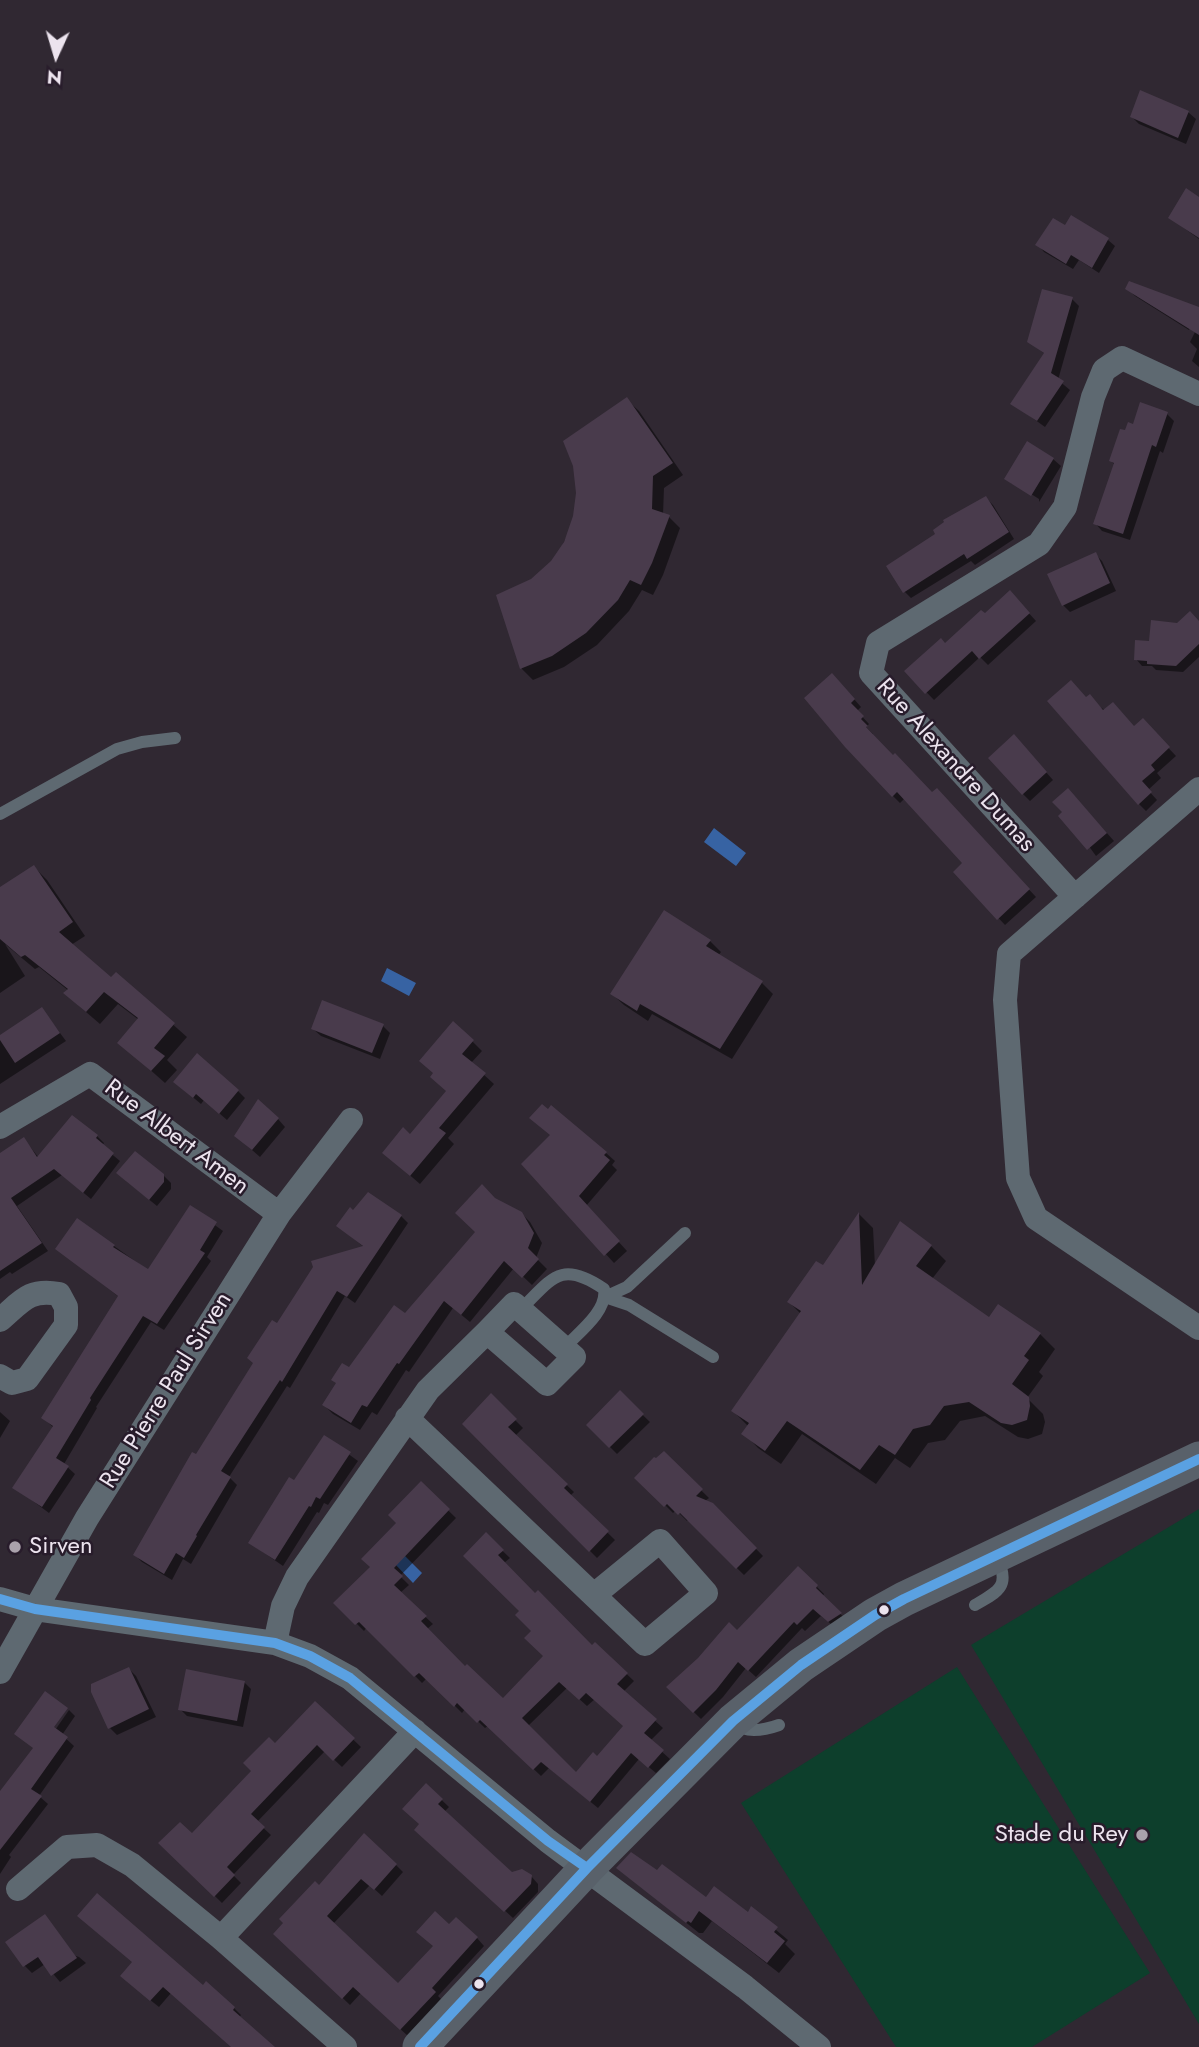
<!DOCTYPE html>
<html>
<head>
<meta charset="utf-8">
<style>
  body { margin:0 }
  #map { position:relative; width:1199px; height:2047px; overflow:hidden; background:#302832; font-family:Jost,sans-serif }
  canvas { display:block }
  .north { position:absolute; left:21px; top:21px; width:70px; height:70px; -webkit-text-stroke:5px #281c2b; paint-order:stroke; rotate:184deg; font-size:19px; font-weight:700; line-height:28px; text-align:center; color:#ece3ee }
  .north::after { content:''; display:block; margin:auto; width:24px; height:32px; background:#ece3ee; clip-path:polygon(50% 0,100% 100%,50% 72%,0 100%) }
</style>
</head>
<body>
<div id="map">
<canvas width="1199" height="2047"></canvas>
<div class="north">N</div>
</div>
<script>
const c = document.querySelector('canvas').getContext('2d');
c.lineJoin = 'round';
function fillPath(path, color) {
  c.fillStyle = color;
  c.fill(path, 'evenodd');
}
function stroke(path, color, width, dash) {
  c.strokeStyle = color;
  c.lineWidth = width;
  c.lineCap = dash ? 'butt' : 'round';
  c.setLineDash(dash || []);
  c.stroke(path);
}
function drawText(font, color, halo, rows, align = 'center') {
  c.font = font + ' Jost,sans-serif';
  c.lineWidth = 5;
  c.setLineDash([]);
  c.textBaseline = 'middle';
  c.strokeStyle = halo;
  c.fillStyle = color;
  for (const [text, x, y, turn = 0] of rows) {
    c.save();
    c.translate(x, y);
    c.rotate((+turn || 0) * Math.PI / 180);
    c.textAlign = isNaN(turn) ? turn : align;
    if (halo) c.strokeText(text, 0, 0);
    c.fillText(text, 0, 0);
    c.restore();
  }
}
fillPath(new Path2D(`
  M1199,1509V2024L971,1645Z
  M957,1667L1150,1973L1032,2047H896L741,1803Z`), '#0d3f2c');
fillPath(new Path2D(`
  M714,828L746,853L736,866L704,842Z
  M387,968L416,983L409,996L381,981Z
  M404,1555L422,1573L413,1583L395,1564Z`), '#3763a3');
fillPath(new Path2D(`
  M1188,112L1196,119L1186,144L1139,124L1132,117Z
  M1199,199V239L1170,218Z
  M1072,217L1108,240L1115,246L1099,273L1079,260L1073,269L1044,252L1038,245L1065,228Z
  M1127,288L1196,312L1189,330L1135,296Z
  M1072,299L1079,306L1058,380L1070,390L1045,427L1013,404L1045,354L1029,342Z
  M1198,326H1199V367L1192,361L1197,349L1190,342Z
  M627,400L639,411L683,475L664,488L663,515L669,517L680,528L663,575L653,595L642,590L629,611L597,645L564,667L533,680L522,669L498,596L522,587L544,571L559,553Z
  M1167,414L1174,421L1163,453L1160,451L1130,540L1102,531L1095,523L1115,465L1111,461L1126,433L1134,426Z
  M1053,459L1061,466L1039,502V499L1012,482V484L1006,478Z
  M986,498L993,505L1014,539L975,565L971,561L911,598L904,591L938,535Z
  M1095,554L1102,561L1116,591L1070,612L1063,605Z
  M1017,600L1036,621L988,665L980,657L934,700L907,672L985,615Z
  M1199,623V657L1183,672L1156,670L1152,666H1142L1136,659L1150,643L1178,624Z
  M839,682L861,707L857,711L869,724L866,727L873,734L872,736L932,795L944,798L1036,897L1005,925L955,872L965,863L905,798L900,803L893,796Z
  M1087,699L1134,728L1143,721L1176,756L1157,773L1161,778L1148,790L1157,800L1146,811L1139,804Z
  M1021,744L1053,780L1030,801L1023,794Z
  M1075,797L1114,841L1096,856L1064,812Z
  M34,867L47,880L85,936L71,945L111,979L116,974L187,1037L167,1060L177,1070L165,1083L120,1043L139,1020L118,1004L100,1024L79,1006L69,991L39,967L35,969L5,944L25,976L0,993V889Z
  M710,941L721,952L718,956L762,983L773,994L732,1059L652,1014L648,1021L624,1005L612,994Z
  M42,1009L66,1041L0,1084V1038Z
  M383,1026L390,1033L380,1059L321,1036L313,1029Z
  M472,1041L482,1051L471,1063L494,1084L448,1138L454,1144L420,1184L384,1153L410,1137L448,1091L435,1074Z
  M183,1089L238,1091L245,1098L227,1120L204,1100L201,1104Z
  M278,1119L285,1127L260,1157L244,1143Z
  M97,1136L104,1143L102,1146L120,1161L91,1199L62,1175L17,1206L48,1251L12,1274L10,1272L0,1279V1155L24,1139L39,1158Z
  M606,1153L615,1161L612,1165L617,1170L586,1206L627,1251L614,1263L523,1164Z
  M163,1175L171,1183V1189L157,1206L126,1181Z
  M495,1200L521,1213L530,1222L542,1243L536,1258L547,1269L532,1285L514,1268L470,1322L453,1308L409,1372L406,1370L377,1415L372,1412L360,1430L333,1414L324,1405L350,1370L406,1316L477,1232Z
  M190,1207L223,1231L207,1257L211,1261L164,1330L151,1322L96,1407L97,1408L64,1464L75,1474L49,1513L14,1487L54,1428L43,1418L119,1297L57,1249L114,1246L149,1271Z
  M859,1214L873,1228L875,1266L901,1224L931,1246L946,1261L932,1279L990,1319L1040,1334L1055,1349L1039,1372L1043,1376L1027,1398L1043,1414L1045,1422L1042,1434L1028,1439L1018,1437L985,1416L960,1421L945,1440L928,1443L910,1468L895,1458L876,1484L802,1434L781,1464L758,1448L744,1433L749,1427L733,1411L801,1314L789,1302L823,1267Z
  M401,1216L408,1223L355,1303L345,1296L290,1388L287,1386L229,1477L237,1485L191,1564L183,1559L172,1580L142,1562L135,1555L277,1325L365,1248L338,1226Z
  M620,1393L650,1422L617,1454L588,1425Z
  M491,1396L523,1428L515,1436L574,1492L570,1496L615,1540L597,1558L464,1424Z
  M0,1412L10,1421L0,1438Z
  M325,1437L358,1461L328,1505L324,1503L319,1513L317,1512L283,1566L250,1543Z
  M664,1454L709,1498L705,1501L712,1504L763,1556L744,1575L688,1520L687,1521L676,1510L673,1513L637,1477Z
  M421,1484L456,1518L400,1576L409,1585L400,1593L433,1624L427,1629L465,1668L503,1701L546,1656L521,1611L486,1535L510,1558L504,1563L535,1595L592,1647L595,1644L634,1681L623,1692L663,1728L650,1741L670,1759L656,1773L639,1759L598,1808L549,1768L541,1776L488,1726L485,1728L465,1709L462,1713L427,1678L422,1683L367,1627L364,1631L336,1603L372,1567ZM567,1688L587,1706L595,1699L626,1727L598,1758L576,1774L528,1726Z
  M798,1568L824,1594L822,1597L848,1621L837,1629L821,1616L805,1631L802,1628L756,1677L746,1668L723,1697L701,1719L668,1687L737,1632Z
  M129,1669L136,1676L156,1717L117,1735L110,1728Z
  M244,1682L251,1689L243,1727L187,1716L180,1709Z
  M315,1703L361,1747L342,1767L325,1751L257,1822L271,1835L233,1875L241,1883L222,1903L161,1843L192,1835Z
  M69,1710L75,1716L62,1735L74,1746L39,1796L48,1804L9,1855L11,1857L0,1874V1794L35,1749L16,1734L48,1733L51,1736Z
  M426,1785L449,1807L444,1812L512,1874L531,1876L538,1884V1892L513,1918L424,1837L421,1825Z
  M396,1865L403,1872L382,1896L370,1885L333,1924L398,1985L435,1947L449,1926L477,1938L484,1946L438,1996L442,2000L409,2037L361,1993L350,2005L276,1934L319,1887Z
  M618,1868L748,1914L751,1909L788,1940L785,1944L795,1954L779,1973L712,1921L703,1933H699Z
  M17,1936L79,1957L86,1963L60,1982L45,1964L32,1973L25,1966Z
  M129,1983L203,1987L234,2008L241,2015L239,2018L273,2047H232L171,1993L159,2007Z`), '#0007');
fillPath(new Path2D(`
  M1140,90L1189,111L1178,138L1130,117Z
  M1186,188L1199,197V238L1168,218Z
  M1071,215L1109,238L1092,268L1071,255L1066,264L1035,245L1053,218L1065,225Z
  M1129,281L1199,307V335L1125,289Z
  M1042,289L1073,297L1051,373L1064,381L1037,421L1010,404L1044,353L1027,342Z
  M627,397L673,463L653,476L652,509L670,515L652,563L641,585L630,580L618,600L586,633L552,656L520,669L496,595L531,579L551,561L564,542L573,516L576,493L573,466L563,441Z
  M1140,402L1168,412L1156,447L1152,445L1123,534L1093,524L1114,463L1109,461L1120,429L1125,430L1128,422L1133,424Z
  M1027,441L1054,458L1031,496L1004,479Z
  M986,496L1009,532L967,559L964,554L903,593L886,566L935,534L933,530L944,522L943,520Z
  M1096,552L1110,583L1062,606L1047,574Z
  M1010,590L1030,613L979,659L972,651L925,694L904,671L941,638L945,643L981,610L985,613Z
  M1190,611L1199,621V644L1176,666L1147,664V661L1134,660L1135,640L1149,641L1151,620L1177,623Z
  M832,673L855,699L851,703L864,716L861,719L868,726L866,727L893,755L895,753L932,792L937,788L1030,889L997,920L953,872L962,863L897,792L892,797L845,747L804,698Z
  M1071,680L1086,697L1090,694L1103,710L1113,702L1134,726L1143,718L1170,747L1151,765L1155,770L1142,781L1152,792L1138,805L1047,701Z
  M1014,734L1047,772L1022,795L988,758Z
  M1068,788L1107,833L1087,850L1058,816L1062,812L1052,802Z
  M34,865L73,922L59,932L111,977L116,972L175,1023L154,1048L165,1056L151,1071L117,1043L138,1018L104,992L86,1012L63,993L68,989L25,955L21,957L0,939V887Z
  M664,910L711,940L706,946L763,981L720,1049L640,1004L637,1011L610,994Z
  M322,1000L384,1024L372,1053L311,1029Z
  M42,1007L60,1033L15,1063L0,1040V1035Z
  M453,1021L474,1040L462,1054L486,1073L439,1128L446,1133L410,1176L382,1153L403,1127L410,1134L446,1091L430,1077L433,1073L419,1061Z
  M197,1053L239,1090L219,1114L196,1094L193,1098L173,1082Z
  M258,1099L279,1118L252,1150L234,1136Z
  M542,1104L548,1109L551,1105L607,1152L604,1155L610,1160L579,1196L620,1241L604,1256L521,1164L550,1135L529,1118Z
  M72,1115L98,1135L96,1138L114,1153L83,1193L54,1169L11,1198L42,1243L0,1271V1153L24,1137L37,1157Z
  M135,1151L164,1174V1182L149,1200L116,1173Z
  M482,1184L495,1198L522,1212L534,1233L528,1248L539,1259L522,1278L504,1261L461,1315L444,1301L399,1364L397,1363L367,1407L362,1405L351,1423L322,1405L336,1383L331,1380L342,1363L349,1367L394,1305L405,1313L475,1232L455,1213Z
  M368,1192L402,1215L347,1297L337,1291L282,1382L280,1380L221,1471L231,1477L196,1535L197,1536L184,1558L176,1553L164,1574L133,1555L192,1452L196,1454L253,1363L247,1358L272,1320L277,1323L313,1267L311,1261L363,1246L336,1226L350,1207L353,1210Z
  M190,1205L217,1222L200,1250L205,1253L157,1324L143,1316L90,1398L91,1400L56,1458L69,1466L42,1507L12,1488L53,1426L41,1418L118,1296L55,1249L77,1218L115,1245L113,1247L148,1269Z
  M859,1212L862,1285L900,1221L932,1245L916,1266L989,1317L998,1304L1041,1333L1024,1356L1029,1360L1012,1384L1029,1397L1030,1406L1027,1420L1012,1425L1001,1423L969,1402L944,1406L930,1425L913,1429L895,1455L879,1445L860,1470L787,1421L765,1451L741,1434L749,1423L731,1411L801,1311L787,1302L816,1261L823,1265Z
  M620,1390L644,1414L609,1448L586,1425Z
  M491,1393L517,1419L508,1427L568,1484L564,1488L609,1531L589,1552L462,1424Z
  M324,1435L351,1452L320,1499L316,1497L311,1507L309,1506L275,1560L248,1543L289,1477L294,1480Z
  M664,1451L703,1489L696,1496L713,1503L757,1548L736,1569L680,1513L678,1515L667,1504L664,1507L634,1478L654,1457L656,1458Z
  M421,1481L450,1509L394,1568L403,1576L394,1585L427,1616L421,1621L465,1666L467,1664L503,1698L543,1656L524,1638L531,1631L515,1615L519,1611L463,1556L486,1532L504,1550L498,1555L535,1593L538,1590L592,1645L595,1642L628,1673L617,1684L657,1719L644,1733L664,1750L648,1768L631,1753L590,1802L541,1762L533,1770L480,1720L477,1723L457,1703L454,1707L419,1673L414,1677L359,1622L355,1625L333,1603L370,1567L361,1559L396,1523L388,1515ZM559,1682L579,1700L586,1693L623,1726L597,1756L593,1752L576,1772L522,1718Z
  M798,1566L818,1585L816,1588L842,1613L828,1622L813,1609L797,1625L794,1622L748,1671L738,1662L716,1690L693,1713L666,1687L698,1658L729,1622L737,1630Z
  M129,1667L149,1709L108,1729L91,1692V1684Z
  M186,1669L245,1681L237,1721L178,1710Z
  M45,1691L68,1708L54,1727L68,1737L31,1789L42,1796L0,1850V1791L33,1748L14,1734Z
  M315,1701L355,1738L333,1761L317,1745L251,1814L265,1827L227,1867L235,1875L214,1897L158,1843L180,1822L192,1833L251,1771L243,1763L269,1737L275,1743Z
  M426,1783L443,1799L438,1804L512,1872L522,1869L532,1875L531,1884L504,1912L414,1830L419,1824L402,1809Z
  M364,1833L397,1864L374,1890L361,1879L327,1916L398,1983L433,1946L416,1932L435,1911L449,1924L456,1917L478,1937L432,1988L436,1992L400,2030L353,1987L342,1999L273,1934L283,1923L279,1919L315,1881L319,1885Z
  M631,1852L657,1870L662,1864L706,1897L714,1886L748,1912L751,1906L778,1927L774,1932L785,1941L767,1963L699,1911L691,1923L688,1921L686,1923L616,1868Z
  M97,1893L203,1985L206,1981L235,2007L233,2010L275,2047H231L163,1987L150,2001L120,1976L132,1962L77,1916Z
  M45,1914L77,1958L51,1976L38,1957L23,1967L5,1942Z`), '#493b4c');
stroke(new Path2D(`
  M0,814L117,749L142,742L175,738
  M605,1297L629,1305L713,1357
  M605,1297L627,1287L685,1233
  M520,1310C552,1279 560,1259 604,1289C608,1311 578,1333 564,1348
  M975,1605C998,1592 1011,1586 997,1558
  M735,1724C747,1734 765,1730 779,1725`), '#5e6971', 12);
stroke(new Path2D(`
  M1199,789L1009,954L1005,1000L1018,1178L1036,1218L1199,1328
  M1075,897L871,673L878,643L1039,544L1065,507L1093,397L1104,370L1122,358L1199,394
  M0,1127L90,1074L279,1214
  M0,1320C21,1302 29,1288 59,1294L66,1307V1325L27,1379L12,1383L0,1376
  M407,1418L645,1644L706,1593L660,1541L594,1595
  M0,1599L35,1609L275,1643L310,1656L350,1678L548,1841L745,1987L819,2047
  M275,1643L283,1606L297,1577L428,1390L487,1332L547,1384L574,1357L514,1304L487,1332
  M0,1672L87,1518L279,1214L351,1120
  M18,1889L67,1847L97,1845L132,1865L221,1938L345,2047
  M221,1938L415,1731`), '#5e6971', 24);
stroke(new Path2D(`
  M420,2047L587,1868L733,1721L801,1665L875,1615L904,1599L1199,1459`), '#59616a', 35);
stroke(new Path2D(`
  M0,1599L35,1609L275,1643L310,1656L350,1678L548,1841L587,1868
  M420,2047L587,1868L733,1721L801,1665L875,1615L904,1599L1199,1459`), '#5aa1e2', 10);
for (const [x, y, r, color] of [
  [15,1547,7,"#aaa2ac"],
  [884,1610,6,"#ece3ee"],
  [1142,1835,7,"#aaa2ac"],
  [479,1984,6,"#ece3ee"]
]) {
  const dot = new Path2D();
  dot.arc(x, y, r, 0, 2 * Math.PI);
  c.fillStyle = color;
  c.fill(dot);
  stroke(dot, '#281c2b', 2.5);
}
drawText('24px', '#ece3ee', '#281c2b', [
  ["Rue Alexandre Dumas",955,766,48],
  ["Rue Albert Amen",176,1138,37],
  ["Rue Pierre Paul Sirven",167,1391,-58]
]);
drawText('24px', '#ece3ee', '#281c2b', [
  ["Sirven",29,1547],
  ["Stade du Rey",1128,1835,"right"]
], 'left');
</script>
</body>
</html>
